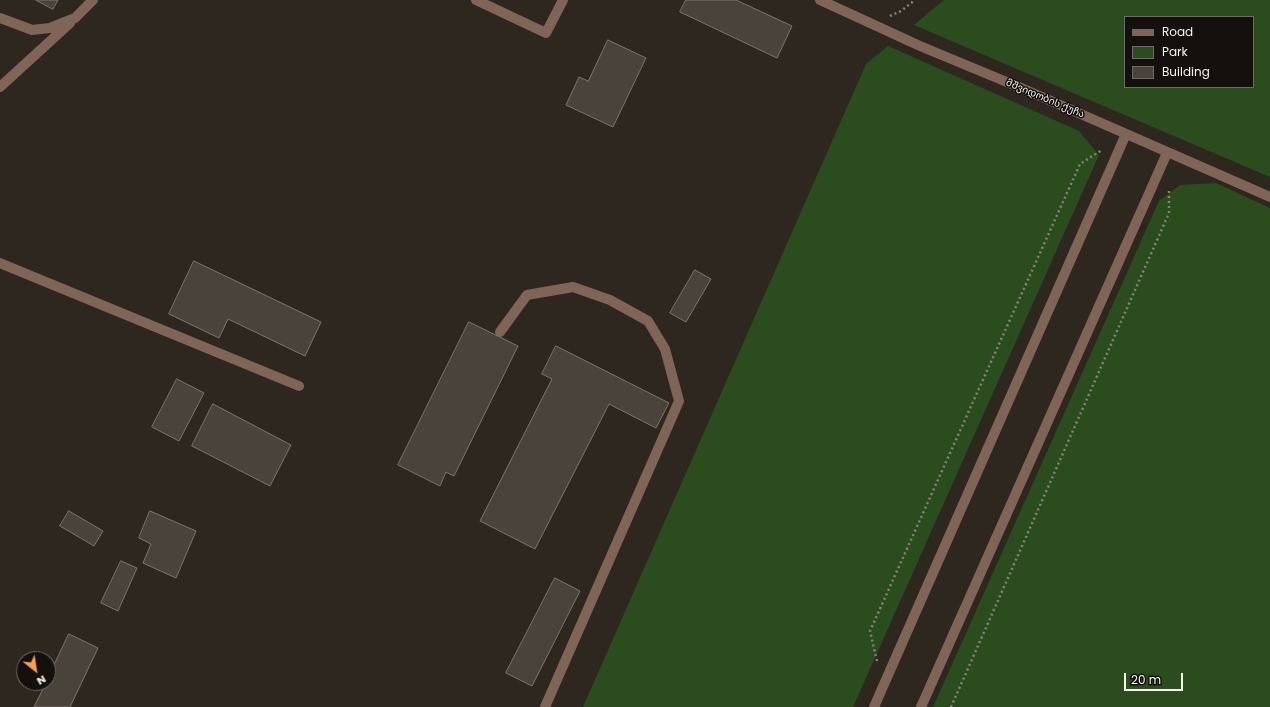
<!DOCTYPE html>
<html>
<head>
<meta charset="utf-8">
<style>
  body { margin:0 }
  #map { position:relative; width:1270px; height:707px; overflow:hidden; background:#2d2720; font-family:Poppins,sans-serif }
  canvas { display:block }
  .legend { position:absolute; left:1124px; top:16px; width:130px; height:72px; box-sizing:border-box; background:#13100d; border:1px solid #6e6a67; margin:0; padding:5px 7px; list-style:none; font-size:12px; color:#f6f2ee }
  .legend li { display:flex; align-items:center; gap:8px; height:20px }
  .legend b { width:20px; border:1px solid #6e6a67 }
  .north { position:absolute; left:16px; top:651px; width:40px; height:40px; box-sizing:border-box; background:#13100d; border:1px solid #6e6a67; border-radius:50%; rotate:150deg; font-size:11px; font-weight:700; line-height:16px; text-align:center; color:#f6f2ee }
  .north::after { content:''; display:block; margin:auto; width:14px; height:18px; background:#fb9e50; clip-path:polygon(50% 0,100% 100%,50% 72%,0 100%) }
  .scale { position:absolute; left:1124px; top:673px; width:59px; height:18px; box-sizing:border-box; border:2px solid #f6f2ee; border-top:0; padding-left:5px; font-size:12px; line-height:14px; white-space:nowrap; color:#f6f2ee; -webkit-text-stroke:3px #13100d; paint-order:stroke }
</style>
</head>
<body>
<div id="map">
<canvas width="1270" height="707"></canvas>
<ul class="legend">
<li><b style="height:5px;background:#816458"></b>Road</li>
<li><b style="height:11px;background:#2b4d1e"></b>Park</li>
<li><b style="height:11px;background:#4a433c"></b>Building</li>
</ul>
<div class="north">N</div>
<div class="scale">20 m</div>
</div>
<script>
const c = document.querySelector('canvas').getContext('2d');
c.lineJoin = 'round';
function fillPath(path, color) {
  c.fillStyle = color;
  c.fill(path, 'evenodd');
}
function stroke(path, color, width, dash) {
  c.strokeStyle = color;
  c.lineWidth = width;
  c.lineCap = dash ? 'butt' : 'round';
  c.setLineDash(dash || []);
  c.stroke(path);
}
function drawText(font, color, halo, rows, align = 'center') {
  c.font = font + ' Poppins,"Noto Sans Georgian",sans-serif';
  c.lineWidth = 3;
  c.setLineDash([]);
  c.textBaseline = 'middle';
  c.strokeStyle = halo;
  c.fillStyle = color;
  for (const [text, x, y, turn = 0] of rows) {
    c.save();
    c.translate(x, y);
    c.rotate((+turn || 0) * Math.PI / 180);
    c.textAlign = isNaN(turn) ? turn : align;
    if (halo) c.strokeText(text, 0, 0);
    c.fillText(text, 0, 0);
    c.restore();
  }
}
fillPath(new Path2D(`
  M944,0H1270V177L914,25ZM1125,17H1253V87H1125Z
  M888,46L1079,131L1099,155L853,707H583L866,64Z
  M1216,183L1270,208V707H933L1159,201L1180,185Z`), '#2b4d1e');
const building = new Path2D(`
  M36,0H58L53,9Z
  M686,0H736L792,26L777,58L680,12Z
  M608,40L646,58L613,127L566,105L579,77L588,81Z
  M194,261L321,322L305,356L228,319L219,338L169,314Z
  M695,270L711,279L686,322L670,313Z
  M469,322L518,346L454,476L446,472L440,486L398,465Z
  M556,346L669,403L656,428L609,404L535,549L480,521L552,379L542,374Z
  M177,379L204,393L179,441L152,427Z
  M213,404L291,445L270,486L192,446Z
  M69,511L103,531L94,546L60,526Z
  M150,511L196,531L176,578L143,563L151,544L139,538Z
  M121,561L137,568L118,611L101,603Z
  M555,578L580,591L532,686L506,673Z
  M69,634L98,648L70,707H34L46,683H48V678Z`);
fillPath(building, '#4a433c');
stroke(building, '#7c756d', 1);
stroke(new Path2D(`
  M890,16L901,11L915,0
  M877,661L870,631L1080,164L1102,150
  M951,707L1169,213V189`), '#86817b', 2.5, [2, 3]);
stroke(new Path2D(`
  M476,0L546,33L563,0
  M0,18L32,30L50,28L75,18L93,0
  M0,87L70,23
  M0,263L299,386
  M500,332L527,295L573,287L610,300L648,321L665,349L679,401L545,707`), '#816458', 10);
stroke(new Path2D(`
  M820,0L920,46L1026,90L1270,197
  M874,707L1126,134
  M921,707L1167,153`), '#816458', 10);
drawText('10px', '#f6f2ee', '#13100d', [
  ["მშვიდობის ქუჩა",1045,99,23]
]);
</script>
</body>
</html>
